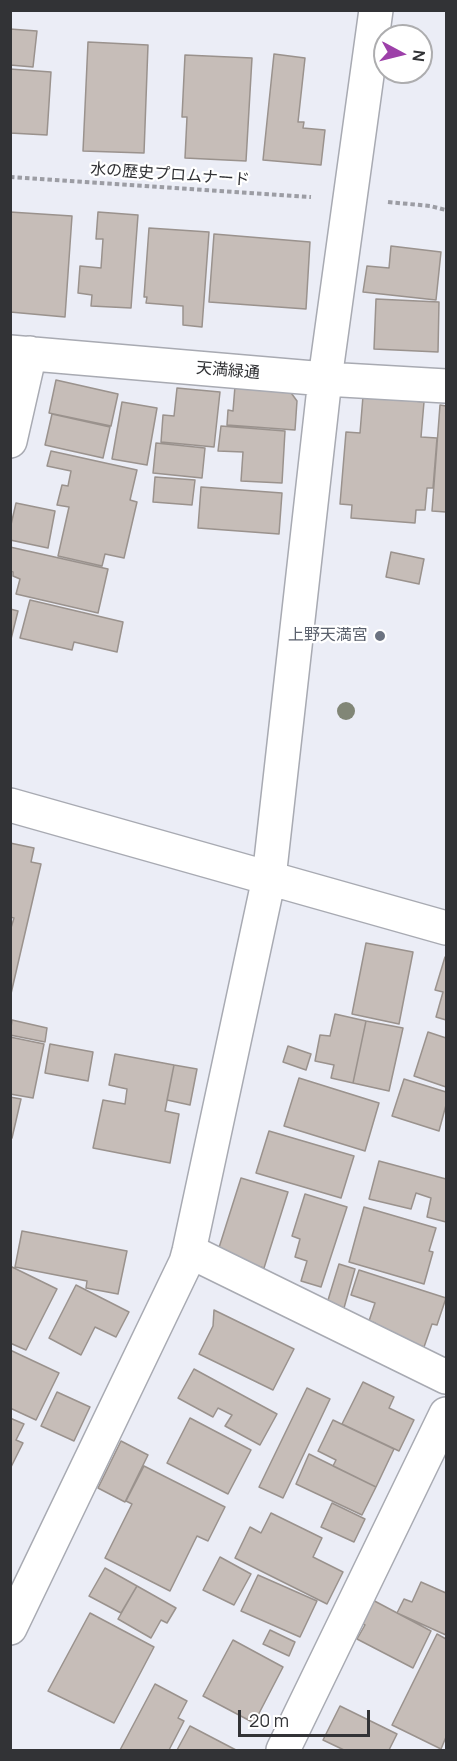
<!DOCTYPE html>
<html>
<head>
<meta charset="utf-8">
<style>
  body { margin:0 }
  #map { position:relative; width:457px; height:1761px; overflow:hidden; background:#ebedf6; font-family:Manrope,sans-serif }
  canvas { display:block }
  .frame { position:absolute; inset:0; border:12px solid #323336; pointer-events:none }
  .north { position:absolute; left:373px; top:24px; width:60px; height:60px; box-sizing:border-box; background:#fff; border:2px solid #adadaf; border-radius:50%; rotate:97deg; font-size:16px; font-weight:700; line-height:24px; text-align:center; color:#323336 }
  .north::after { content:''; display:block; margin:auto; width:21px; height:27px; background:#9d40a9; clip-path:polygon(50% 0,100% 100%,50% 72%,0 100%) }
  .scale { position:absolute; left:238px; top:1710px; width:132px; height:27px; box-sizing:border-box; border:3px solid #323336; border-top:0; padding-left:8px; font-size:18px; line-height:21px; white-space:nowrap; color:#323336; -webkit-text-stroke:4px #fff; paint-order:stroke }
</style>
</head>
<body>
<div id="map">
<canvas width="457" height="1761"></canvas>
<div class="frame"></div>
<div class="north">N</div>
<div class="scale">20 m</div>
</div>
<script>
const c = document.querySelector('canvas').getContext('2d');
c.lineJoin = 'round';
function fillPath(path, color) {
  c.fillStyle = color;
  c.fill(path, 'evenodd');
}
function stroke(path, color, width, dash) {
  c.strokeStyle = color;
  c.lineWidth = width;
  c.lineCap = dash ? 'butt' : 'round';
  c.setLineDash(dash || []);
  c.stroke(path);
}
function drawText(font, color, halo, rows, align = 'center') {
  c.font = font + ' Manrope,"Noto Sans JP",sans-serif';
  c.lineWidth = 4.5;
  c.setLineDash([]);
  c.textBaseline = 'middle';
  c.strokeStyle = halo;
  c.fillStyle = color;
  for (const [text, x, y, turn = 0] of rows) {
    c.save();
    c.translate(x, y);
    c.rotate((+turn || 0) * Math.PI / 180);
    c.textAlign = isNaN(turn) ? turn : align;
    if (halo) c.strokeText(text, 0, 0);
    c.fillText(text, 0, 0);
    c.restore();
  }
}
const building = new Path2D(`
  M10,29L37,31L33,67L10,65Z
  M88,42L148,45L144,153L83,151Z
  M274,54L305,58L298,122H304L303,128L325,130L321,165L263,160Z
  M185,55L252,58L246,161L185,158L187,117H182Z
  M10,69L51,72L47,135L10,133Z
  M10,212L72,216L65,317L10,312Z
  M98,212L138,215L131,308L91,306L92,295L78,293L80,266L101,268L103,239H96Z
  M149,228L209,232L202,327L183,325V306L146,303L147,297H144Z
  M214,234L310,242L306,309L209,302Z
  M391,246L441,252L436,300L363,292L367,266L389,268Z
  M376,299L439,302L438,352L374,349Z
  M56,380L118,394L111,426L49,413Z
  M235,386L289,390L297,401L295,430L227,425L228,410L233,411Z
  M177,388L220,392L214,447L161,442L163,415L174,416Z
  M363,396L424,402L421,437L437,438L433,488H427L425,510H416L415,523L351,518L352,505L340,504L346,432L360,433Z
  M122,402L157,408L147,465L112,459Z
  M440,405L446,406V512L432,511Z
  M52,414L110,427L103,458L45,445Z
  M221,426L285,431L282,483L241,481L243,452L218,451Z
  M156,443L205,448L202,478L153,473Z
  M51,451L137,470L130,500L137,502L124,558L105,554L102,566L58,556L69,507L57,505L62,485L68,486L71,471L47,466Z
  M155,477L195,480L192,505L153,502Z
  M201,487L282,493L279,534L198,528Z
  M16,503L55,511L48,548L10,540V529Z
  M10,547L108,569L98,613L16,594L20,579L13,576V572L10,571Z
  M391,552L424,559L419,584L386,577Z
  M30,600L123,622L117,652L74,642L72,650L20,638Z
  M10,609L18,611L10,643Z
  M10,843L34,848L31,862L41,864L10,998V931L14,918L10,917Z
  M366,943L413,952L399,1024L352,1014Z
  M445,957H446V1020L436,1017L443,992L435,990Z
  M335,1014L366,1021L353,1083L331,1078L334,1065L315,1061L320,1035L330,1036Z
  M12,1020L47,1028L45,1042L10,1035Z
  M366,1021L403,1028L389,1091L353,1083Z
  M428,1032L446,1038V1087L414,1076Z
  M10,1037L44,1044L33,1098L10,1094Z
  M50,1044L93,1052L88,1081L45,1073Z
  M288,1046L311,1054L306,1070L283,1062Z
  M115,1054L174,1065L165,1111L179,1114L170,1163L93,1148L103,1100L125,1104L127,1089L109,1085Z
  M174,1065L197,1069L190,1105L167,1100Z
  M299,1078L379,1103L365,1151L284,1126Z
  M404,1079L446,1092V1105L439,1131L392,1116Z
  M10,1097L21,1099L12,1138L10,1137Z
  M269,1131L354,1156L341,1198L256,1173Z
  M379,1161L446,1179V1222L427,1217L431,1198L416,1193L411,1209L369,1199Z
  M241,1178L288,1192L264,1268L217,1254Z
  M305,1194L347,1207L321,1287L301,1281L307,1261L295,1257L300,1239L292,1236Z
  M364,1207L436,1228L429,1251L433,1252L424,1284L349,1262Z
  M22,1231L127,1251L118,1294L86,1288L87,1281L15,1267Z
  M339,1264L355,1269L342,1315L325,1310Z
  M12,1267L57,1289L26,1350L10,1343V1270Z
  M359,1270L446,1298L437,1325L432,1324L424,1347L372,1330L375,1323L369,1321L375,1303L351,1295Z
  M76,1285L129,1312L116,1337L95,1327L81,1355L49,1338Z
  M214,1310L294,1349L273,1390L199,1354L213,1326Z
  M10,1350L59,1373L36,1420L10,1408Z
  M194,1369L277,1414L260,1445L225,1426L232,1415L218,1408L213,1417L178,1398Z
  M363,1382L394,1397L389,1408L414,1420L399,1451L342,1424Z
  M307,1388L330,1399L283,1498L259,1487Z
  M57,1392L90,1407L74,1441L41,1426Z
  M10,1418L24,1424L16,1440L23,1443L10,1469Z
  M190,1418L251,1450L228,1494L167,1463Z
  M333,1420L394,1449L376,1487L333,1466L336,1460L318,1451Z
  M121,1441L148,1455L125,1502L98,1488Z
  M309,1454L376,1487L362,1515L296,1484Z
  M144,1466L225,1507L208,1541L197,1536L170,1591L105,1558L132,1504L126,1501Z
  M332,1503L365,1519L354,1542L321,1527Z
  M271,1513L322,1538L313,1557L343,1572L327,1604L235,1558L250,1527L261,1533Z
  M220,1557L251,1574L234,1605L203,1590Z
  M105,1568L137,1586L121,1613L89,1596Z
  M258,1575L317,1601L300,1637L241,1611Z
  M421,1582L446,1593V1635L397,1613L404,1599L412,1602Z
  M137,1586L176,1608L167,1623L161,1620L151,1638L118,1619Z
  M367,1597L431,1631L413,1668L357,1639L365,1625L355,1620Z
  M90,1613L154,1647L114,1723L48,1691Z
  M270,1630L295,1642L289,1656L263,1644Z
  M437,1634L446,1639V1737L441,1749L392,1725Z
  M233,1640L283,1667L254,1723L203,1696Z
  M155,1684L187,1701L178,1718L184,1721L169,1750H120Z
  M340,1706L397,1734L389,1750H344L323,1740Z
  M190,1726L236,1750H177Z`);
fillPath(building, '#c6bdb8');
stroke(building, '#9a928d', 1.5);
const minor = new Path2D(`
  M10,352L325,379L446,386
  M10,441L30,353
  M10,805L446,928
  M189,1251L446,1377
  M10,1628L186,1262L189,1251L269,878L325,379L376,10
  M283,1750L446,1414`);
stroke(minor, '#a8aab2', 36);
stroke(new Path2D(`
  M10,177L311,197
  M388,202L430,206L446,210`), '#9c9da4', 4, [4.5, 3]);
stroke(minor, '#fff', 33);
c.fillStyle = '#818676';
for (const [x, y] of [
  [346,711]
]) {
  c.beginPath();
  c.arc(x, y, 9, 0, 2 * Math.PI);
  c.fill();
}
for (const [x, y, r, color] of [
  [380,636,6,"#6b7280"]
]) {
  const dot = new Path2D();
  dot.arc(x, y, r, 0, 2 * Math.PI);
  c.fillStyle = color;
  c.fill(dot);
  stroke(dot, '#fff', 2);
}
drawText('16px', '#323336', '#fff', [
  ["水の歴史プロムナード",170,175,4],
  ["天満緑通",228,371,5]
]);
drawText('16px', '#5b616d', '#fff', [
  ["上野天満宮",368,636]
], 'right');
</script>
</body>
</html>
